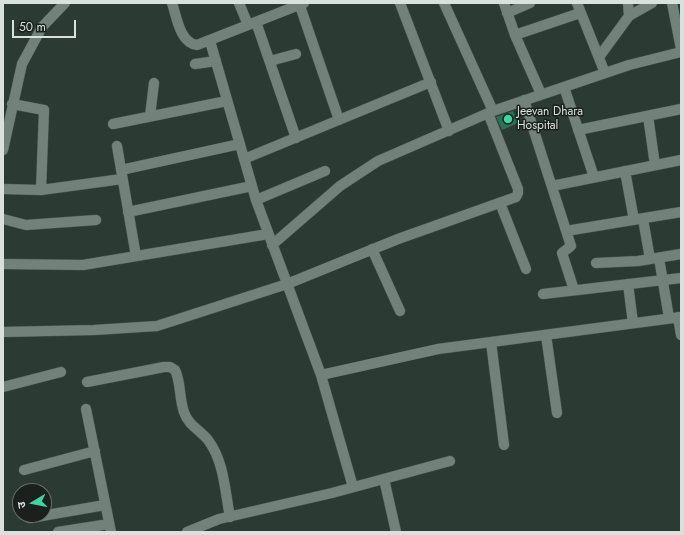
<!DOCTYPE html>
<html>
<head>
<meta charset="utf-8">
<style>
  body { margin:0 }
  #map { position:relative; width:684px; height:535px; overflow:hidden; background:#2c3a34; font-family:Jost,"Noto Sans Devanagari",sans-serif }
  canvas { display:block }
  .frame { position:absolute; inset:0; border:4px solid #d9e1dd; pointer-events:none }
  .north { position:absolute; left:12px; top:483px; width:40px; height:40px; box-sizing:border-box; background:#19201d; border:1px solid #666d6a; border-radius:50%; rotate:260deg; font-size:11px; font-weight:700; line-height:16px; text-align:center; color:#d9e1dd }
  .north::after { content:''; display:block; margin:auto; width:14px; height:18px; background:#40d4a2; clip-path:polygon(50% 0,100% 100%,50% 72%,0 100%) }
  .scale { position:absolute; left:12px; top:20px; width:64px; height:18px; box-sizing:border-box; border:2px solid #d9e1dd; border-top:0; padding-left:5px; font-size:12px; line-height:14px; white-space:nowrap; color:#d9e1dd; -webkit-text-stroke:3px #19201d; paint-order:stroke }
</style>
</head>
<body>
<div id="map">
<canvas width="684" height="535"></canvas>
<div class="frame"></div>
<div class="north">उ</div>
<div class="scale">50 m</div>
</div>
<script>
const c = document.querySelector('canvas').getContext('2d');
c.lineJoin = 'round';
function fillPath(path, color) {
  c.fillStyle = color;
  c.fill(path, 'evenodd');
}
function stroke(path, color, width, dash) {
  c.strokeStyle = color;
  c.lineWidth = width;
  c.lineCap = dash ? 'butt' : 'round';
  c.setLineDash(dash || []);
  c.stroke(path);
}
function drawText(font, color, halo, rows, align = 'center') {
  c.font = font + ' Jost,sans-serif';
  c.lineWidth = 3;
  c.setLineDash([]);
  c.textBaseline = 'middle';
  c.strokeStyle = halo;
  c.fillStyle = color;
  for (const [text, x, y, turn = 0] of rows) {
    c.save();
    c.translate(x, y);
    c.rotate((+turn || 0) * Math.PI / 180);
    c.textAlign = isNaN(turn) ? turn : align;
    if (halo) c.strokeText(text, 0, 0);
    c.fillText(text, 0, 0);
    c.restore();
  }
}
fillPath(new Path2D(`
  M513,111L518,123L502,130L496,117Z`), '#2b7157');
const minor = new Path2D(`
  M172,3C177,18 180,43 197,45L304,3
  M239,3L248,25
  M299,3L339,120
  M400,3L449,131
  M444,3L493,111
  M504,3L515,35L541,94
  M577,3L605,73
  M628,3L629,16
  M672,3L681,49
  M507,13L530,3
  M256,22L296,138
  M515,35L580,13
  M210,41L256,200L321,375L353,487
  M599,57L629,16L652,3
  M270,61L296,54
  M195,64L216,61
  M564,87L594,177
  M524,100L571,246L562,253L574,290
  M12,104L44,110L41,190
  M150,116L154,83
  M648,116L655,165
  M113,124L227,101
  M578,130L681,109
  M117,146L136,256
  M3,150L22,64L42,27L65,3
  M244,159L431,82
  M121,170L240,144
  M625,171L634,220
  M552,186L681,160
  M3,189L41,190L122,179
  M256,200L325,171
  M500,203L526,269
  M128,212L252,186
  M3,219L26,225L96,220
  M643,219L650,259
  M566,231L681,212
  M272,245L340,186L378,161L493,111L629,65L681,52
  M372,249L400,311
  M659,258L669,318
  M596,263L638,261L681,254
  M3,264L83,265L268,234
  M628,284L633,323
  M543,294L681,278
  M678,317L681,335
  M3,332L94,330L157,326L287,284L398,239L516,197L518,193V189L488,113
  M546,335L557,413
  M491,342L504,445
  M321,375L438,349L681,317
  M87,382L164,367H170L175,370C181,382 179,398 184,412C188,425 200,430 208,440C224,461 225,491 230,517
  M3,387L61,372
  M86,409L111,532
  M24,470L95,451
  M384,479L396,532
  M30,518L105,505
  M58,532L109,524
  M187,532L219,519L332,493L450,461`);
stroke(minor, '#4b5751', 11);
stroke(minor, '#72827a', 10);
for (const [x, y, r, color] of [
  [508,119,5,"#40d4a2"]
]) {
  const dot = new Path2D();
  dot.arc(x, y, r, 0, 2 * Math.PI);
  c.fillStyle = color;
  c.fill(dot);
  stroke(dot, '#19201d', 1.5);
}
drawText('12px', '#d9e1dd', '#19201d', [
  ["Jeevan Dhara",517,112],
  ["Hospital",517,126]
], 'left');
</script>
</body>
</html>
